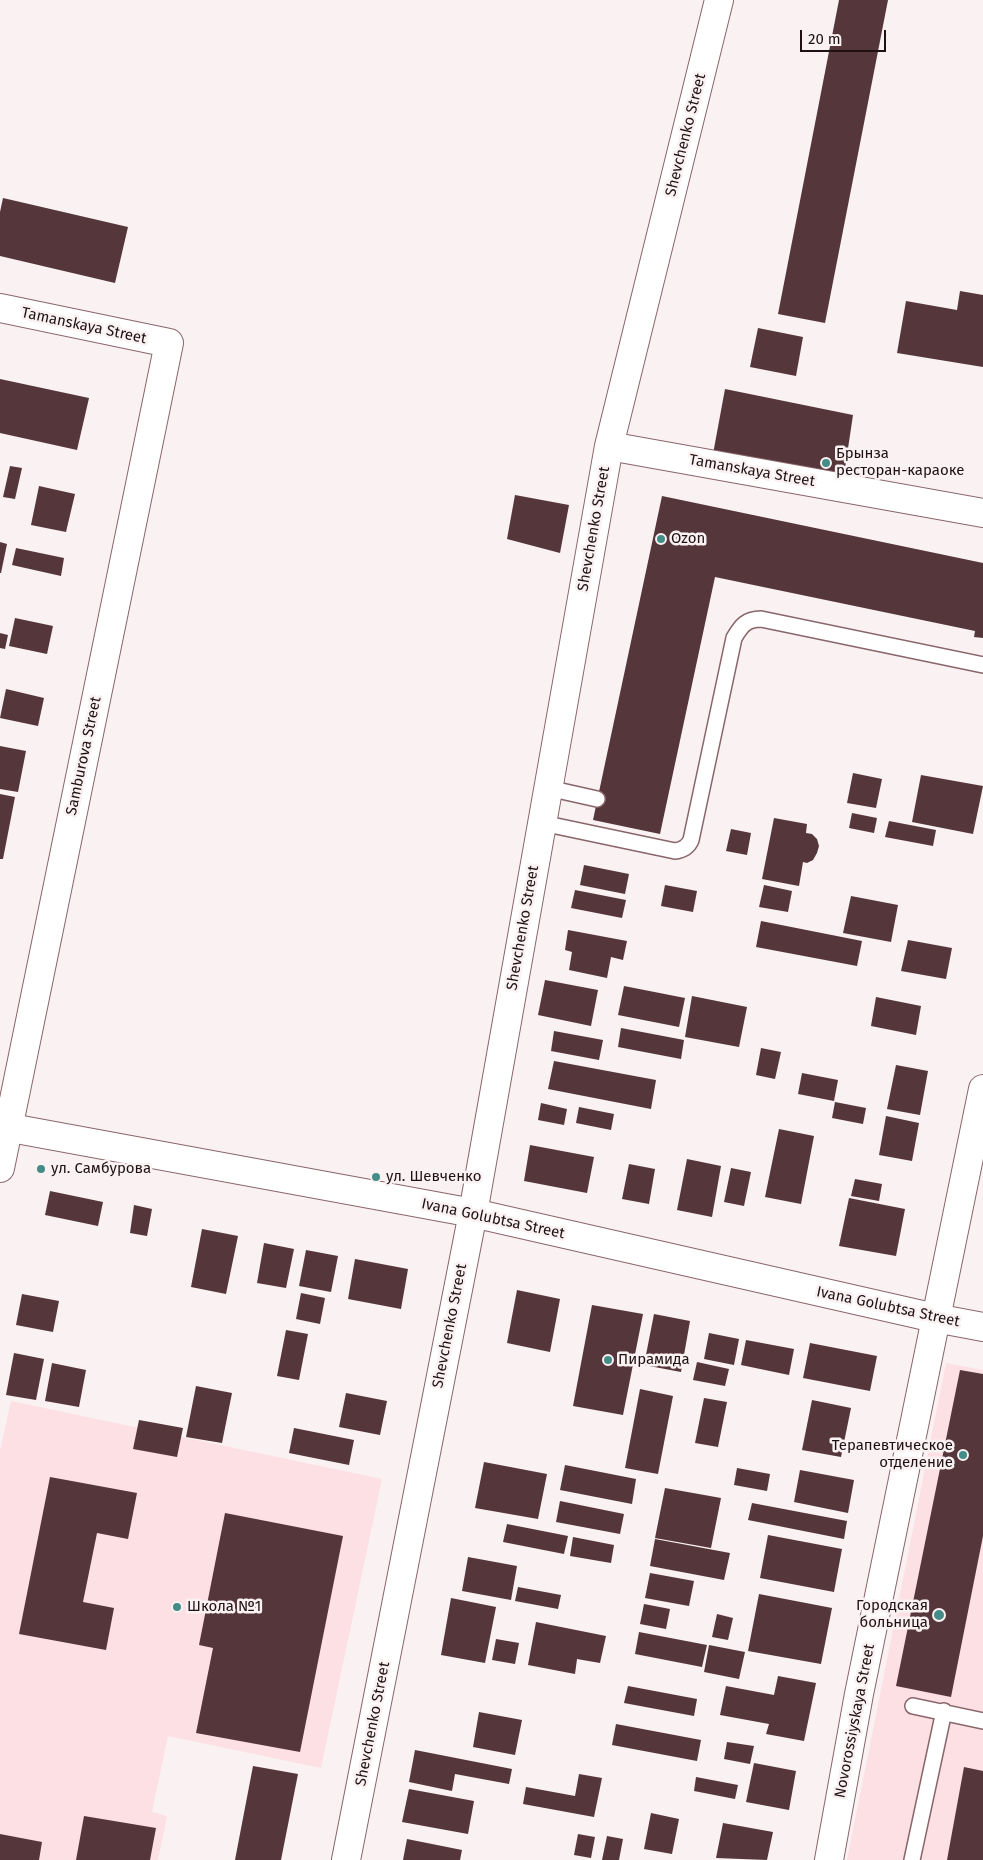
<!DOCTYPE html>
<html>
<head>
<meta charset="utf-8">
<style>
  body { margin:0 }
  #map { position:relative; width:983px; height:1860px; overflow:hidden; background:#faf1f2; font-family:"Fira Sans",sans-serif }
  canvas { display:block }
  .scale { position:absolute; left:800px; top:30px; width:86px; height:22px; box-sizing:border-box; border:2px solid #1f1113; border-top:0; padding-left:6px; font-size:15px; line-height:18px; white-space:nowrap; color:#1f1113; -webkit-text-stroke:4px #faf1f2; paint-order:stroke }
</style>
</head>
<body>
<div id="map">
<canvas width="983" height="1860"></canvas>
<div class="scale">20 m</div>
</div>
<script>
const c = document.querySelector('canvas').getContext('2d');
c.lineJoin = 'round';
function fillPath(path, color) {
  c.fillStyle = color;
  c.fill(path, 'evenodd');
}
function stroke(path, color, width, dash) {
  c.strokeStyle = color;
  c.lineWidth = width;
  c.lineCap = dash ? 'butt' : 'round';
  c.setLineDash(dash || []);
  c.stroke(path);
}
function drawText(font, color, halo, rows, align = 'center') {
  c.font = font + ' "Fira Sans",sans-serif';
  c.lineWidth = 5;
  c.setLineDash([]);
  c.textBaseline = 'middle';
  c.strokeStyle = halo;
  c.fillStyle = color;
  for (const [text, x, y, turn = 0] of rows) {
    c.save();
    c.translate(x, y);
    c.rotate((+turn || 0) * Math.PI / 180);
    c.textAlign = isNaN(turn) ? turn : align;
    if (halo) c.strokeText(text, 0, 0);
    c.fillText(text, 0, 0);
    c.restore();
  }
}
fillPath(new Path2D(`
  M946,1363L983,1370V1860H847Z
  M11,1401L382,1479L321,1768L168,1736L152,1812L167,1816L158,1860H0V1451Z`), '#fde0e3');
fillPath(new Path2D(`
  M839,0H888L825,323L778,314Z
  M3,198L128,227L115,283L0,256V212Z
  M960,291L983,295V367L897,353L906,301L957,310Z
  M758,328L803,337L796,376L750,367Z
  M0,379L89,398L77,450L0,433Z
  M725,389L853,415L843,482L713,454Z
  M10,466L22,468L15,499L3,497Z
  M39,486L75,494L66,532L31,525Z
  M515,495L569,505L560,553L507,539Z
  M662,496L983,563V638L974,637L975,631L715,577L660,834L593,820Z
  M0,542L7,544L1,573H0Z
  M16,548L64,558L61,576L12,565Z
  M15,618L53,626L47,654L9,646Z
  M0,633L8,635L5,649L0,648Z
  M6,689L44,698L38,726L0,718Z
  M0,746L26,751L18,792L0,789Z
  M853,773L882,779L876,808L847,803Z
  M921,775L983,786L973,834L912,822Z
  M0,794L15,797L3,859H0Z
  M852,813L877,818L874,833L849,828Z
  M774,818L807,824L806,833L812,834L817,839L819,846L817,853L813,860L807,863L803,862L799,886L762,879Z
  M889,821L936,830L933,846L885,837Z
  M731,829L751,833L747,855L726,851Z
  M584,865L629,874L625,894L580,885Z
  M665,885L697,891L693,912L661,906Z
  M764,885L792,891L788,912L759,907Z
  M575,890L626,900L622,918L571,908Z
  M851,896L898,905L891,942L843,933Z
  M761,921L862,941L857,966L756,947Z
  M568,930L627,941L623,960L611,957L607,978L569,970L572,952L565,950Z
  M908,940L952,948L946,979L901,971Z
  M545,980L598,990L591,1026L538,1015Z
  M624,986L685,998L679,1027L618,1015Z
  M692,996L747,1007L739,1047L685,1037Z
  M876,997L921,1006L916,1035L871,1026Z
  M621,1028L684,1040L681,1059L618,1047Z
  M554,1031L603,1040L599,1060L551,1051Z
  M761,1048L781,1052L775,1079L756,1075Z
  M554,1061L656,1080L651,1109L548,1089Z
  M896,1065L928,1071L920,1115L887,1109Z
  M802,1073L838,1080L834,1101L798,1094Z
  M835,1102L866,1108L863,1124L832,1118Z
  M541,1103L567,1109L564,1125L538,1120Z
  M579,1107L614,1114L611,1130L576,1123Z
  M886,1116L919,1123L912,1161L879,1155Z
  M779,1129L814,1136L801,1204L765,1197Z
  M530,1145L594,1157L587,1193L524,1181Z
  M687,1159L721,1166L712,1217L677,1210Z
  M629,1164L655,1169L649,1204L622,1199Z
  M731,1168L751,1172L744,1206L724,1202Z
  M855,1179L882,1184L879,1201L851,1196Z
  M50,1191L103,1202L98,1226L45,1215Z
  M849,1198L905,1209L896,1256L839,1246Z
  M134,1205L152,1209L147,1236L130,1233Z
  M202,1229L238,1236L226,1294L191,1287Z
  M264,1243L294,1249L286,1288L257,1283Z
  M306,1250L338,1256L331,1292L299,1286Z
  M355,1259L408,1269L401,1309L348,1299Z
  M517,1290L560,1299L550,1352L507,1343Z
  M301,1293L325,1298L320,1324L296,1319Z
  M22,1294L59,1301L53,1332L16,1325Z
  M592,1305L643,1314L623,1415L573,1406Z
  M654,1314L690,1321L681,1372L644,1365Z
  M286,1330L308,1334L299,1380L277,1376Z
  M709,1333L739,1339L734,1365L704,1359Z
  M746,1340L794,1349L789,1375L741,1365Z
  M810,1343L877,1356L870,1391L803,1378Z
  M14,1353L44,1359L36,1400L6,1395Z
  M697,1362L729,1369L725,1386L693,1380Z
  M52,1363L86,1370L79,1407L45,1401Z
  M960,1370L983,1374V1536L951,1697L896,1686Z
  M196,1386L232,1393L222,1443L186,1437Z
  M640,1389L673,1396L658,1474L625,1468Z
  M346,1393L387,1401L380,1435L339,1427Z
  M704,1398L727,1402L718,1447L695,1443Z
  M812,1400L851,1408L841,1457L802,1450Z
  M139,1420L183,1428L177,1457L133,1449Z
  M294,1428L354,1440L349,1465L289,1453Z
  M484,1462L547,1474L538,1519L475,1508Z
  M565,1465L636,1479L632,1504L560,1490Z
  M737,1468L770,1474L767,1491L734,1485Z
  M800,1470L854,1480L848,1513L794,1502Z
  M50,1477L137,1493L128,1539L97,1533L83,1602L114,1608L106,1650L19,1634Z
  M665,1488L721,1498L711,1548L655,1538Z
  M560,1501L624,1514L620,1534L556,1522Z
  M752,1503L847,1521L844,1539L748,1520Z
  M225,1513L343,1536L300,1752L196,1733L213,1648L199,1645Z
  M507,1524L568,1536L564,1554L503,1542Z
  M768,1535L842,1549L834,1592L760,1578Z
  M573,1537L614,1545L611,1563L570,1556Z
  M655,1539L730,1553L724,1580L650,1566Z
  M468,1557L517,1566L511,1600L462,1591Z
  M650,1573L694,1581L689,1606L645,1598Z
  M518,1587L561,1595L558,1609L515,1601Z
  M759,1594L832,1608L821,1664L748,1651Z
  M451,1598L496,1607L485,1663L441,1655Z
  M644,1604L670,1609L666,1629L640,1624Z
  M717,1614L733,1618L728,1640L712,1637Z
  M536,1622L606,1636L600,1663L577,1659L575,1674L528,1665Z
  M639,1632L707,1645L702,1667L635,1654Z
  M496,1639L519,1643L515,1664L492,1660Z
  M709,1645L745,1652L739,1679L704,1672Z
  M778,1676L816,1683L804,1741L766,1734L769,1724L720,1715L726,1686L774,1695Z
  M628,1686L697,1699L694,1716L624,1703Z
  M479,1712L522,1720L515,1755L473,1747Z
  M616,1724L701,1740L697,1761L612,1745Z
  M727,1742L754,1746L750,1764L724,1759Z
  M415,1750L512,1769L509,1784L455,1774L452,1791L409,1782Z
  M754,1763L796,1771L789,1810L746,1802Z
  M253,1766L298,1774L281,1860H235Z
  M964,1767L983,1771V1860H947Z
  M579,1774L602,1778L594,1817L523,1804L526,1787L575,1796Z
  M696,1777L738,1785L735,1799L694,1791Z
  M409,1789L474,1801L468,1834L402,1822Z
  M651,1813L679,1819L672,1854L644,1849Z
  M84,1816L156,1828L150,1860H76Z
  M723,1823L773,1832L767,1860L716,1858Z
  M0,1834L42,1842L39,1860H0Z
  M578,1834L595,1837L591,1858L574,1855Z
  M607,1836L623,1839L619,1860H602Z
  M407,1839L462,1850L460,1860H403Z`), '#55363b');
const service = new Path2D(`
  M548,788L597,799
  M542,823L675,851C683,850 688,847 691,840L734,638C741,626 746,619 761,619L983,665
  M913,1706L983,1721
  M912,1860L944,1711`);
const minor = new Path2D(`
  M0,308L169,343L0,1168
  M609,446L983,513
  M346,1860L473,1213L609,446L719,0
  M829,1860L859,1694L983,1089`);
const tertiary = new Path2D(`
  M0,1126L473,1213L935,1318L983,1327`);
stroke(service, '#89666b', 18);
stroke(minor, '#89666b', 30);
stroke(tertiary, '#89666b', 30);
stroke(service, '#fff', 15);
stroke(minor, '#fff', 28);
stroke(tertiary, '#fff', 28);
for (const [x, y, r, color] of [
  [826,463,5,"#448c87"],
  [661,539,5,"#448c87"],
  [41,1169,5,"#448c87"],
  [376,1177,5,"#448c87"],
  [608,1360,5,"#448c87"],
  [963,1455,5,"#448c87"],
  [177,1607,5,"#448c87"],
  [939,1615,6,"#448c87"]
]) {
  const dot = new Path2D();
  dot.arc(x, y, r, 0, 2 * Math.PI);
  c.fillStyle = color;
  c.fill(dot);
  stroke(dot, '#faf1f2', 2);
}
drawText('15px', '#1f1113', '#faf1f2', [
  ["Shevchenko Street",686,135,-76],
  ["Tamanskaya Street",84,326,12],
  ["Tamanskaya Street",752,471,10],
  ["Shevchenko Street",594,529,-80],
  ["Samburova Street",84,756,-78],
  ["Shevchenko Street",523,928,-80],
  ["Ivana Golubtsa Street",493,1219,12],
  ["Ivana Golubtsa Street",888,1307,12],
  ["Shevchenko Street",450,1326,-79],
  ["Novorossiyskaya Street",855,1721,-79],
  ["Shevchenko Street",373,1724,-79]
]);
drawText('15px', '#1f1113', '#faf1f2', [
  ["Брынза",836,454],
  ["ресторан-караоке",836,471],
  ["Ozon",671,539],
  ["ул. Самбурова",51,1169],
  ["ул. Шевченко",386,1177],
  ["Пирамида",618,1360],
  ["Терапевтическое",953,1446,"right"],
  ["отделение",953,1463,"right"],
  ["Городская",928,1606,"right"],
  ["больница",928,1623,"right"],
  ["Школа №1",187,1607]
], 'left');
</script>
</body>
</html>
